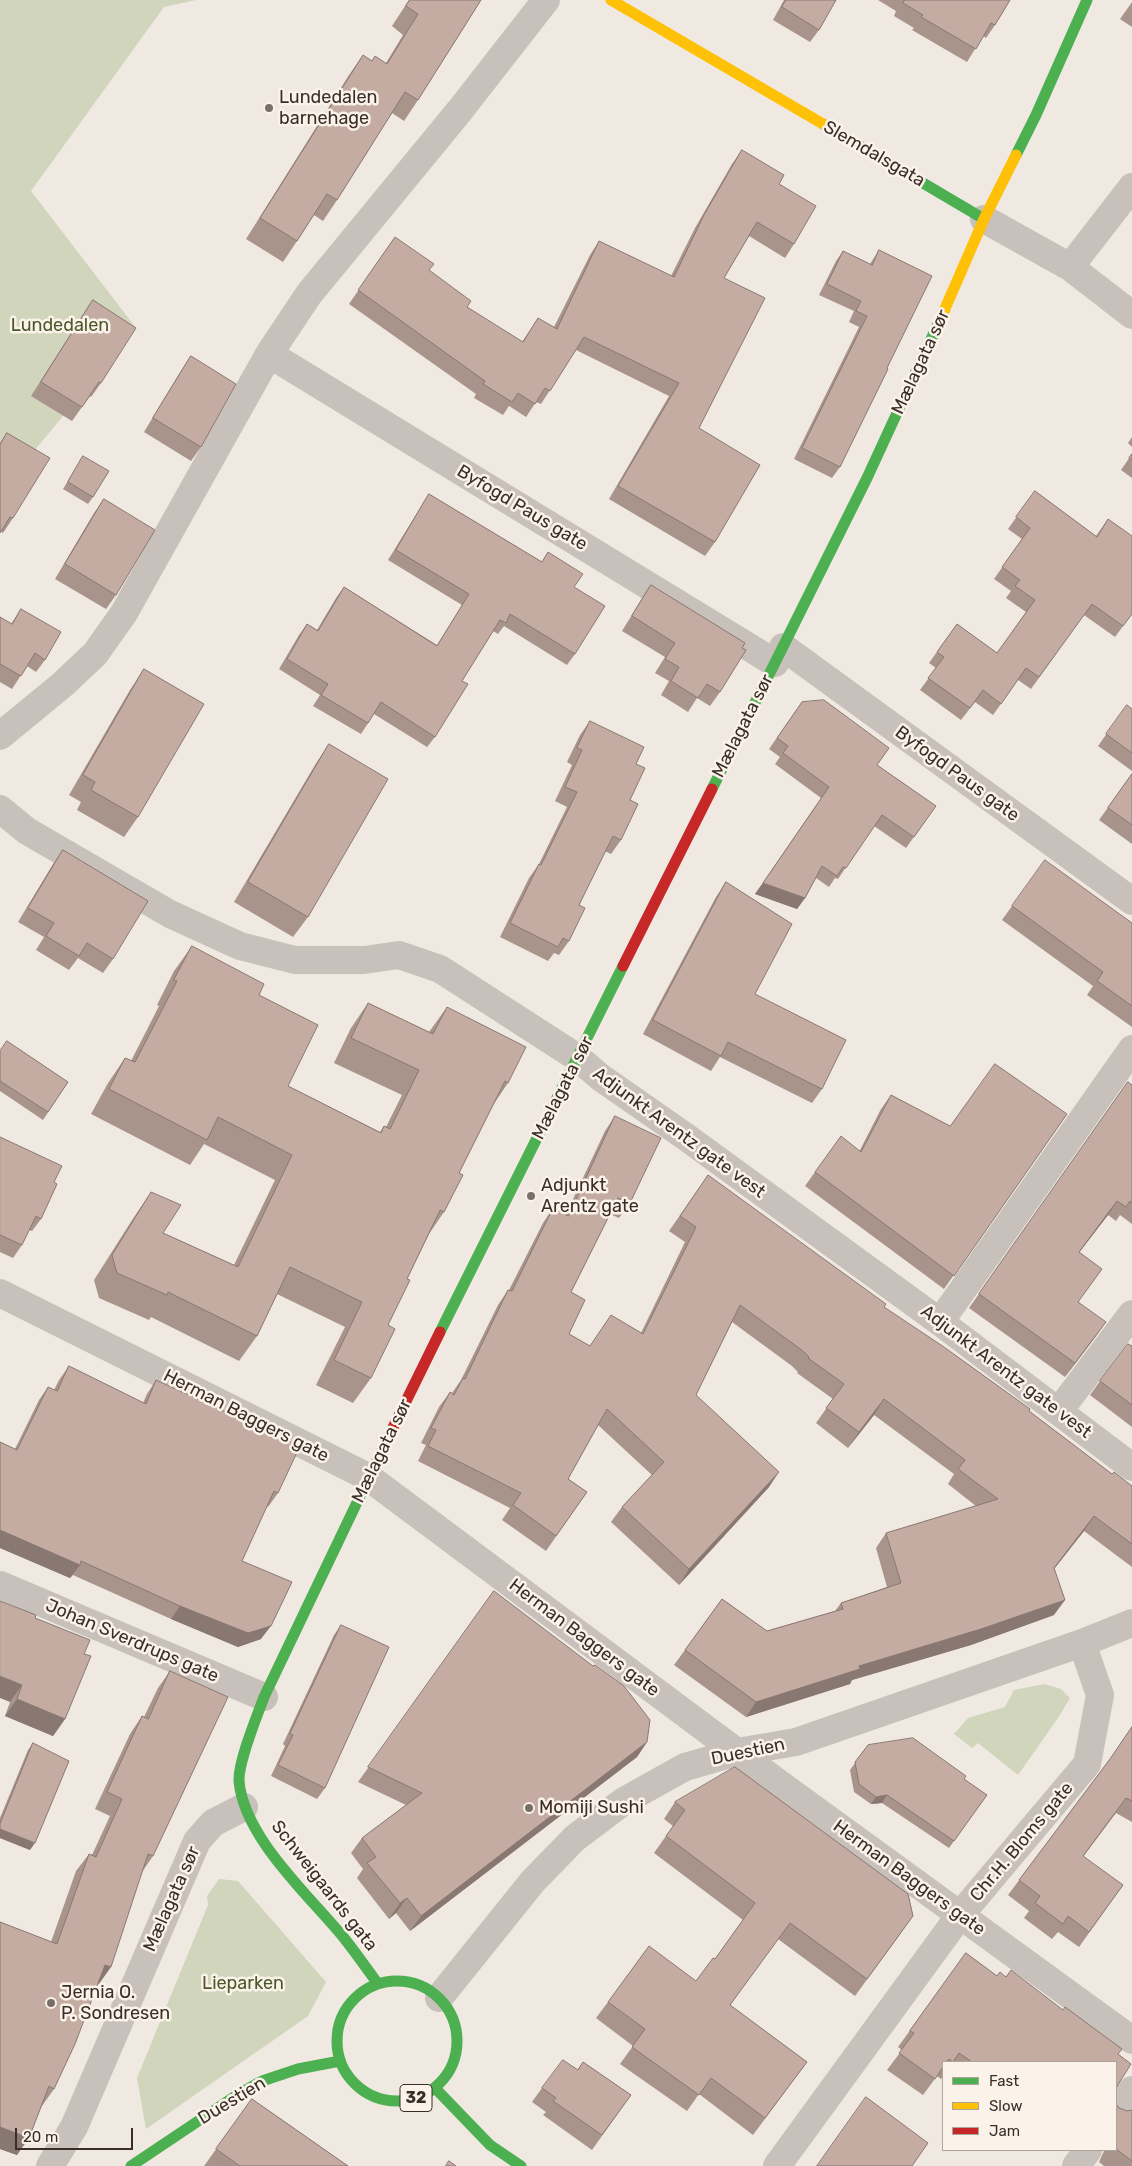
<!DOCTYPE html>
<html>
<head>
<meta charset="utf-8">
<style>
  body { margin:0 }
  #map { position:relative; width:1132px; height:2166px; overflow:hidden; background:#efe9e2; font-family:Rubik,sans-serif }
  canvas { display:block }
  .legend { position:absolute; left:942px; top:2061px; width:175px; height:90px; box-sizing:border-box; background:#fbf3ea; border:1px solid #ada49c; margin:0; padding:6px 9px; list-style:none; font-size:15px; color:#392e28 }
  .legend li { display:flex; align-items:center; gap:10px; height:25px }
  .legend b { width:25px; border:1px solid #ada49c }
  .scale { position:absolute; left:15px; top:2128px; width:118px; height:22px; box-sizing:border-box; border:2px solid #392e28; border-top:0; padding-left:6px; font-size:15px; line-height:18px; white-space:nowrap; color:#392e28; -webkit-text-stroke:4px #fbf3ea; paint-order:stroke }
</style>
</head>
<body>
<div id="map">
<canvas width="1132" height="2166"></canvas>
<ul class="legend">
<li><b style="height:6px;background:#4caf50"></b>Fast</li>
<li><b style="height:6px;background:#ffc107"></b>Slow</li>
<li><b style="height:6px;background:#c62828"></b>Jam</li>
</ul>
<div class="scale">20 m</div>
</div>
<script>
const c = document.querySelector('canvas').getContext('2d');
c.lineJoin = 'round';
function fillPath(path, color) {
  c.fillStyle = color;
  c.fill(path, 'evenodd');
}
function stroke(path, color, width, dash) {
  c.strokeStyle = color;
  c.lineWidth = width;
  c.lineCap = dash ? 'butt' : 'round';
  c.setLineDash(dash || []);
  c.stroke(path);
}
function drawText(font, color, halo, rows, align = 'center') {
  c.font = font + ' Rubik,sans-serif';
  c.lineWidth = 5;
  c.setLineDash([]);
  c.textBaseline = 'middle';
  c.strokeStyle = halo;
  c.fillStyle = color;
  for (const [text, x, y, turn = 0] of rows) {
    c.save();
    c.translate(x, y);
    c.rotate((+turn || 0) * Math.PI / 180);
    c.textAlign = isNaN(turn) ? turn : align;
    if (halo) c.strokeText(text, 0, 0);
    c.fillText(text, 0, 0);
    c.restore();
  }
}
fillPath(new Path2D(`
  M0,0H196L164,7L31,191L136,328L0,492Z
  M1044,1684L1061,1689L1070,1698L1058,1718L1018,1775L978,1743L972,1748L954,1734L968,1718L1005,1707L1014,1690Z
  M219,1879L238,1881L326,1982L308,2016L146,2129L137,2078L208,1905L207,1896Z`), '#d0d5bc');
stroke(new Path2D(`
  M984,219L1070,267L1132,315
  M1070,267L1132,187
  M269,354L775,663
  M783,647L1132,901
  M0,736L62,685L95,654L124,613L269,354L309,294L461,109L546,0
  M0,809L27,831L170,914L240,946L295,960H364L399,955L440,969L578,1058L600,1077L686,1137L940,1322L1132,1467
  M0,1293L368,1477L777,1782L1132,2040
  M940,1322L1132,1049
  M1059,1411L1132,1314
  M0,1585L264,1697
  M439,1998L533,1881L575,1838L624,1801L685,1767L737,1752L796,1742L1082,1643L1132,1623
  M1116,2112L1132,2090
  M50,2166L74,2127L197,1841L213,1823L244,1807
  M777,2166L960,1915L1087,1764L1100,1695L1082,1643
  M1076,2166L1088,2150`), '#c8c1bb', 28);
stroke(new Path2D(`
  M823,124L984,219
  M1016,155L1036,115L1087,0
  M712,789L867,478L944,311
  M440,1332L623,966
  M337 2041a60 60 0 1 1 120 0a60 60 0 1 1-120 0Z
  M378,1984C367,1969 356,1953 344,1938C309,1895 244,1838 239,1781C238,1762 257,1716 264,1697L383,1448
  M435,2088L490,2145L521,2166
  M131,2166L240,2093L262,2081L298,2069L340,2061`), '#4caf50', 11);
stroke(new Path2D(`
  M611,0L823,124
  M944,311L984,219L1016,155`), '#ffc107', 11);
stroke(new Path2D(`
  M623,966L712,789
  M383,1448L440,1332`), '#c62828', 11);
fillPath(new Path2D(`
  M409,0H481L418,100L404,121L392,113L337,200L323,221L314,215L297,241L283,262L246,239L349,75L363,55L372,61L386,63L403,35L392,26Z
  M784,0H836L819,30L810,42L773,20Z
  M878,0H1010L995,25L986,38L983,36L967,62L912,30L914,28L894,16L896,11Z
  M1132,2V27L1120,19Z
  M742,150L779,184L794,244L785,258L749,236L724,278L699,428L715,542L705,556L609,499L669,396L576,350L541,404L536,402L526,417L509,406L503,415L474,398L476,394L349,304L395,237L467,307L522,342L538,318L554,327L590,255L599,241L671,276L695,228L732,164Z
  M879,250L887,368L840,467L832,478L794,459L859,327L849,322L854,311L819,295L836,261L843,251L870,264Z
  M93,300L101,383L91,397L90,396L72,421L31,396L83,315Z
  M191,356L201,447L191,461L144,432L181,371Z
  M7,433L13,518L3,533L1,531L0,533V443Z
  M1132,437V447L1128,443Z
  M1132,454V478L1121,470Z
  M83,456L93,497L88,504L63,489Z
  M1035,491L1096,536L1108,519L1132,614L1115,637L1084,615L1031,689L1018,680L993,715L975,702L961,720L920,690L936,668L929,663L957,624L997,653L1026,612L1006,598L1011,591L994,579L1022,539L1008,529Z
  M429,494L542,562L548,552L574,587L575,654L567,665L504,626L498,634L493,631L462,681L435,737L427,747L374,714L361,734L313,706L320,695L279,669L299,635L307,624L317,630L336,598L344,587L437,645L462,605L388,560L422,505Z
  M104,499L116,595L106,609L55,579L94,513Z
  M651,585L720,692L710,706L697,698L688,712L661,695L669,681L655,673L665,657L622,631L641,600Z
  M21,609L45,660L36,672L27,666L12,689L0,682V617L11,624Z
  M144,669L138,817L124,837L77,810L81,802L69,795L130,690Z
  M802,702L877,765L936,806L906,848L874,826L838,879L835,878L829,887L816,878L805,898L797,909L755,894L821,798L775,764L780,757L769,749Z
  M1127,705L1132,709V771L1098,746Z
  M590,721L636,764L630,800L621,840L611,854L605,851L579,905L569,941L559,955L554,953L548,961L500,937L529,878L539,864L567,807L555,801L572,765L567,762L580,735Z
  M329,744L308,917L293,937L234,902L315,765Z
  M1132,774V844L1099,820Z
  M63,850L113,959L103,973L78,958L69,970L36,950L44,937L18,922L53,864Z
  M726,882L755,994L822,1089L812,1103L720,1057L711,1071L643,1034L716,897Z
  M1012,906L1132,923V1027L1087,995L1093,986L1002,920Z
  M192,946L259,995L288,1086L380,1132L384,1126L386,1127L402,1095L334,1063L351,1028L368,1003L429,1032L447,1007L508,1083L493,1105L459,1173L444,1212L429,1234L407,1279L388,1325L371,1378L353,1403L316,1385L345,1327L277,1294L257,1336L239,1361L151,1317L149,1320L99,1298L94,1280L134,1217L151,1192L163,1233L234,1265L275,1180L204,1144L190,1165L91,1114L108,1083L125,1058L131,1061L159,1006L157,1005L174,971Z
  M0,1051L68,1082L43,1120L0,1091Z
  M1128,1082L1132,1085V1224L1120,1215L1116,1221L1108,1215L1079,1252V1302L1096,1336L1065,1377L969,1308Z
  M891,1095L950,1126L1067,1114L944,1289L805,1186L815,1172L860,1150L881,1109Z
  M615,1116L630,1203L619,1218L610,1214L571,1292L569,1334L589,1346L641,1333L685,1242L669,1231L708,1175L884,1307L1029,1411L1112,1474L1132,1486V1567L1084,1531L1054,1569V1615L971,1645L852,1680L850,1684L746,1717L674,1665L722,1599L767,1631L835,1611L841,1603L887,1587L876,1548L886,1533L976,1506L948,1484L954,1474L874,1415L848,1448L816,1423L833,1399L797,1373L798,1372L792,1366L732,1322L696,1395L769,1487L679,1585L611,1522L622,1507L652,1475L598,1425L568,1479L587,1492L546,1551L502,1520L510,1508L418,1461L426,1445L421,1443L439,1407L450,1392L452,1393L461,1380L498,1305L508,1290H509L543,1223L553,1208L566,1214L605,1131Z
  M0,1137L54,1182L41,1219L32,1231L29,1230L22,1245L13,1258L0,1252Z
  M1132,1346V1427L1090,1395L1100,1381Z
  M69,1366L143,1403L147,1394L156,1380L278,1493L268,1507L267,1506L242,1561L261,1639L238,1647L171,1619L73,1575L70,1578L0,1548V1442L15,1449L39,1400L48,1387L54,1390L59,1380Z
  M494,1591L647,1742L637,1757L410,1931L396,1913L389,1919L357,1878L363,1869L351,1853L362,1838L406,1805L358,1782Z
  M35,1618L84,1654L65,1719L53,1736L5,1716L10,1702Z
  M341,1625L325,1788L317,1799L271,1776L285,1746L283,1744L334,1635Z
  M170,1671L153,1856L142,1872L99,1984H98L54,2089L42,2106L17,2155L0,2149V1922L51,1942L76,1871L89,1854L92,1855L110,1816L95,1809L130,1734L142,1716L144,1717L158,1688Z
  M1132,1727V1822L1116,1813L1083,1857L1123,1885L1079,1947L1058,1932L1052,1939L1024,1918L1029,1911L1008,1895L1110,1759Z
  M33,1743L30,1850L0,1838V1818L28,1750Z
  M868,1745L964,1779L987,1795L949,1848L882,1803L871,1804L854,1792L850,1770Z
  M675,1802L901,1933L855,1996L778,1939L730,2005L807,2062L753,2135L699,2094L687,2111L620,2064L633,2046L596,2018L608,2002L696,1981L715,1959L743,1920L654,1853L673,1826L664,1819Z
  M966,1953L997,1976L1118,2054L1116,2062H943V2076L941,2079L937,2076L923,2095L887,2070L902,2050L898,2047Z
  M583,2062L631,2095L592,2150L543,2115L546,2112L532,2102L542,2088L578,2069Z
  M252,2099L348,2166H204Z
  M1116,2104L1119,2108L1127,2111L1132,2110V2166H1104L1099,2162L1104,2151L1103,2150H1116Z`), '#a9948c');
fillPath(new Path2D(`
  M763,883L805,898L797,909L755,894Z
  M1117,1201L1108,1215L1069,1266L1079,1252Z
  M1106,1322L1096,1336L1065,1377L1075,1363Z
  M884,1399L874,1415L848,1448L859,1432Z
  M779,1472L769,1487L679,1585L689,1569Z
  M1094,1516L1084,1531L1043,1583L1054,1568Z
  M0,1530L80,1565L70,1578L0,1548Z
  M1065,1600L1054,1615L971,1645L852,1680L850,1684L746,1717L756,1702L859,1666Z
  M180,1606L271,1626L261,1639L238,1647L171,1619Z
  M0,1676L22,1685L10,1702L0,1698Z
  M17,1699L65,1719L53,1736L5,1716Z
  M647,1742L637,1757L410,1931L421,1916Z
  M887,1795L882,1803L871,1804L876,1797Z
  M0,1829L35,1843L30,1850L0,1838Z
  M407,1898L396,1913L389,1919L400,1903Z
  M105,1965L111,1967L99,1984L93,1982Z
  M0,2127L29,2138L17,2155L0,2149Z`), '#897872');
const building = new Path2D(`
  M410,0H481L418,100L405,92L337,200L327,194L297,241L260,218L363,55L372,61L375,56L387,64L418,14L406,6Z
  M786,0H836L819,30L782,7Z
  M905,0H1010L995,25L991,23L976,49L921,17L923,15L903,3Z
  M742,150L784,175L779,184L816,206L794,244L757,222L724,278L765,298L699,428L760,465L715,542L618,486L679,383L584,337L550,391L545,388L535,404L518,393L512,402L483,384L485,381L358,290L395,237L434,264L429,270L471,301L467,307L523,342L538,318L557,329L599,241L674,277L704,215Z
  M879,250L932,276L887,368L888,369L840,467L802,448L867,316L856,311L861,301L827,284L843,251L872,265Z
  M93,300L136,328L101,383L99,382L82,407L41,382Z
  M191,356L236,384L201,447L153,418Z
  M7,433L50,458L13,518L10,517L0,533V445Z
  M1132,454V460L1129,458Z
  M83,456L109,471L93,497L68,482Z
  M1035,491L1097,537L1108,519L1132,536V614L1123,626L1092,604L1039,677L1026,668L1001,704L983,690L970,708L928,678L944,657L937,652L957,624L997,653L1035,600L1015,586L1020,580L1002,567L1030,528L1016,517Z
  M429,494L542,562L548,552L583,574L574,587L605,606L575,654L510,614L506,623L500,620L462,681L468,684L435,737L381,702L368,723L321,695L328,684L287,659L307,624L318,631L344,587L437,646L469,594L396,550Z
  M104,499L155,530L116,595L65,564Z
  M651,585L745,643L742,648L746,650L720,692L707,684L698,698L671,681L679,667L665,659L675,643L632,616Z
  M21,609L61,632L45,660L35,653L21,676L0,664V617L12,624Z
  M144,669L204,704L138,817L91,790L95,782L83,775Z
  M824,700L889,748L877,765L936,806L914,837L882,815L846,868L843,867L837,876L822,866L805,898L763,883L829,787L783,753L788,746L777,738L802,702Z
  M1127,705L1132,709V753L1106,734Z
  M590,721L644,747L636,764L645,768L630,800L638,804L621,840L613,836L579,905L585,908L569,941L563,938L558,947L510,923L539,864L541,865L577,792L565,787L582,750L577,748Z
  M329,744L388,779L308,917L248,882Z
  M1132,774V825L1108,808Z
  M63,850L148,901L113,959L87,943L79,956L46,936L54,923L28,908Z
  M1045,860L1132,923V1006L1097,981L1103,972L1012,906Z
  M726,882L792,924L755,994L846,1040L822,1089L728,1042L721,1056L653,1020Z
  M192,946L264,984L259,995L318,1025L288,1086L381,1133L384,1126L390,1129L419,1070L351,1038L368,1003L433,1034L447,1007L526,1047L508,1083L505,1081L459,1173L463,1175L444,1212L440,1210L407,1279L410,1280L388,1325L395,1329L371,1378L334,1360L362,1302L290,1267L257,1336L168,1292L167,1295L117,1273L112,1255L151,1192L181,1205L163,1233L238,1267L292,1155L218,1117L207,1140L109,1089L125,1058L135,1062L177,981L174,980Z
  M7,1041L68,1082L48,1112L0,1081V1051Z
  M995,1064L1067,1114L954,1276L815,1172L841,1136L861,1152L891,1095L950,1126Z
  M1128,1082L1132,1085V1203L1130,1201L1126,1207L1117,1201L1079,1252L1102,1269L1078,1302L1106,1322L1075,1363L979,1294Z
  M615,1116L661,1138L630,1203L618,1198L571,1292L585,1300L569,1334L590,1346L611,1315L643,1334L696,1227L680,1216L708,1175L886,1304L884,1307L944,1347L1030,1409L1029,1411L1112,1474L1114,1472L1132,1486V1544L1094,1516L1054,1568L1065,1600L981,1629L859,1666L860,1669L756,1702L685,1650L722,1599L767,1631L843,1609L841,1603L901,1583L886,1533L998,1499L958,1469L965,1460L884,1399L859,1432L826,1408L844,1384L808,1358L809,1357L803,1351L740,1305L696,1395L779,1472L689,1569L622,1507L664,1462L607,1409L568,1479L587,1492L556,1536L513,1505L521,1493L428,1446L436,1430L431,1428L450,1392L454,1395L463,1378L465,1379L508,1290L512,1291L553,1208L568,1216Z
  M0,1137L62,1166L54,1182L57,1184L41,1219L36,1216L22,1245L0,1235Z
  M1128,1344L1132,1346V1405L1100,1381Z
  M69,1366L146,1404L156,1380L300,1446L278,1493L274,1491L242,1561L292,1582L271,1626L248,1633L180,1606L81,1561L80,1565L0,1530V1442L17,1450L48,1387L57,1391Z
  M494,1591L593,1666L595,1665L624,1686L650,1720L647,1742L421,1916L407,1898L400,1903L367,1863L376,1857L362,1838L422,1793L368,1767Z
  M0,1601L36,1615L35,1618L90,1640L84,1654L91,1656L65,1719L17,1699L22,1685L0,1676Z
  M341,1625L389,1647L325,1788L278,1765L293,1735L290,1734Z
  M170,1671L228,1697L153,1856L148,1854L111,1967L105,1965L75,2044L54,2089L49,2086L29,2138L0,2127V1922L57,1944L89,1854L96,1857L122,1799L107,1792L142,1716L148,1719Z
  M1132,1727V1801L1126,1798L1083,1856L1123,1885L1089,1932L1068,1916L1063,1924L1035,1903L1040,1896L1019,1880L1110,1759Z
  M913,1738L966,1776L964,1779L987,1795L954,1841L887,1795L876,1797L859,1784L855,1762L868,1745Z
  M33,1743L69,1761L35,1843L0,1829V1824Z
  M735,1767L908,1894L913,1916L867,1979L790,1923L730,2005L807,2062L765,2118L711,2078L699,2095L632,2047L645,2029L608,2002L649,1946L696,1981L713,1958L715,1959L755,1903L666,1836L685,1810L675,1802Z
  M966,1953L997,1976L1000,1972L1006,1977L1011,1970L1063,2010L1065,2007L1122,2049L1118,2054L1131,2064L1116,2088V2062H972L959,2053L953,2062L949,2059L946,2062H943V2067L935,2079L899,2053L914,2033L910,2031Z
  M563,2060L578,2070L583,2062L631,2095L602,2135L553,2101L556,2098L542,2088Z
  M866,2097L928,2143L912,2166H817Z
  M252,2099L348,2166H240L216,2149Z
  M1116,2104L1119,2108L1127,2111L1132,2110V2161L1116,2149Z
  M449,2161L456,2166H446Z`);
fillPath(building, '#c4aca3');
stroke(building, '#897872', 1);
for (const [x, y, r, color] of [
  [269,108,5,"#796f69"],
  [531,1196,5,"#796f69"],
  [529,1808,5,"#796f69"],
  [51,2003,5,"#796f69"]
]) {
  const dot = new Path2D();
  dot.arc(x, y, r, 0, 2 * Math.PI);
  c.fillStyle = color;
  c.fill(dot);
  stroke(dot, '#fbf3ea', 2);
}
for (const [x, y, w] of [
  [416,2098,32]
]) {
  const box = new Path2D();
  box.roundRect(x - w / 2, y - 13.5, w, 27, 4);
  c.fillStyle = '#fbf3ea';
  c.fill(box);
  stroke(box, '#392e28', 1);
}
drawText('bold 16px', '#392e28', null, [
  ["32",416,2098]
]);
drawText('18px', '#392e28', '#fbf3ea', [
  ["Lundedalen",279,98],
  ["barnehage",279,119],
  ["Adjunkt",541,1186],
  ["Arentz gate",541,1207],
  ["Momiji Sushi",539,1808],
  ["Jernia O.",61,1993],
  ["P. Sondresen",61,2014]
], 'left');
drawText('18px', '#392e28', '#fbf3ea', [
  ["Slemdalsgata",874,154,30],
  ["Mælagata sør",921,362,-65],
  ["Byfogd Paus gate",522,508,31],
  ["Mælagata sør",743,726,-63],
  ["Byfogd Paus gate",957,774,36],
  ["Mælagata sør",563,1088,-63],
  ["Adjunkt Arentz gate vest",679,1133,36],
  ["Adjunkt Arentz gate vest",1006,1372,37],
  ["Herman Baggers gate",246,1416,27],
  ["Mælagata sør",382,1451,-64],
  ["Herman Baggers gate",584,1638,37],
  ["Johan Sverdrups gate",132,1641,23],
  ["Duestien",748,1752,-12],
  ["Chr.H. Bloms gate",1022,1842,-50],
  ["Herman Baggers gate",909,1878,36],
  ["Schweigaards gata",324,1886,52],
  ["Mælagata sør",172,1899,-66],
  ["Duestien",232,2101,-31]
]);
drawText('18px', '#49592a', '#fbf3ea', [
  ["Lundedalen",60,326],
  ["Lieparken",243,1984]
]);
</script>
</body>
</html>
